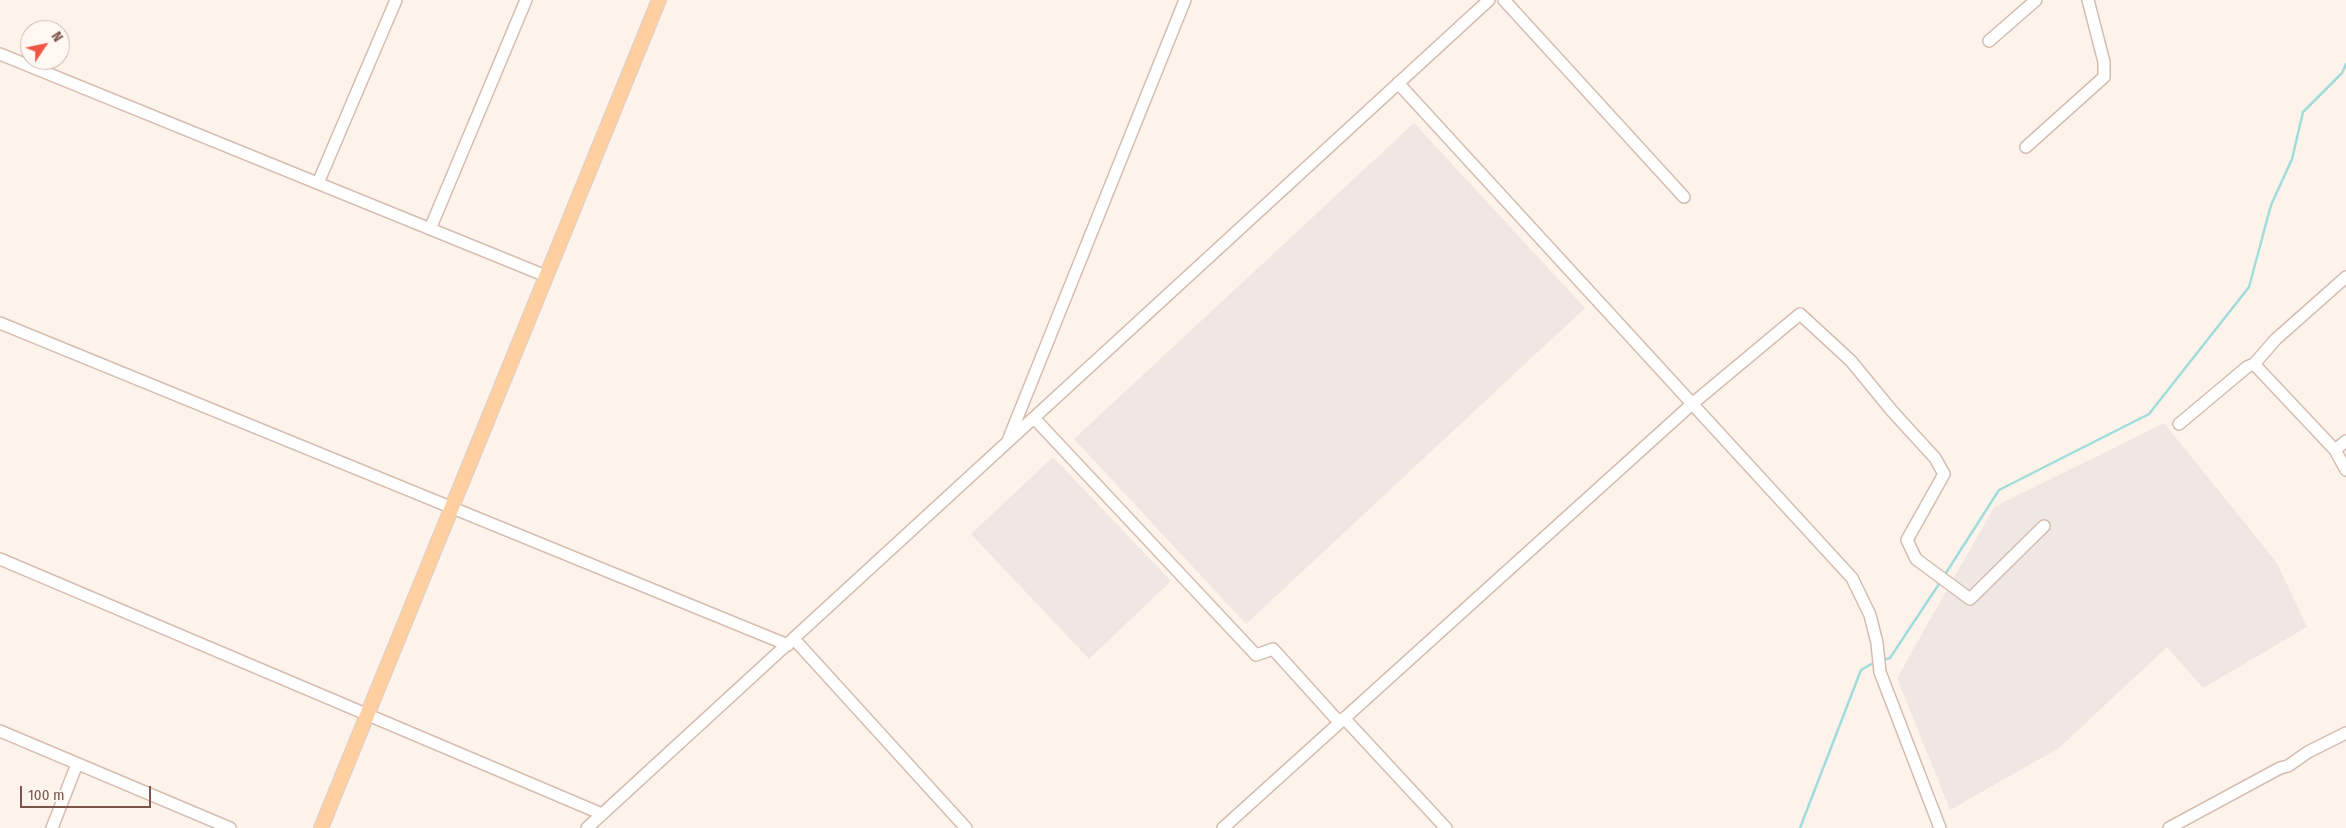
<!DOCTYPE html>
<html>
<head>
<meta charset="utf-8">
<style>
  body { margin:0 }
  #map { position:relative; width:2346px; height:828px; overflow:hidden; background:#fef3ea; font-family:"Fira Sans Condensed",sans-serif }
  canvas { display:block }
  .north { position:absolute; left:20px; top:20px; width:50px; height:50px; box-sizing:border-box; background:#fff8f2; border:1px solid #cbb7af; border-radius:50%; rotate:56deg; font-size:14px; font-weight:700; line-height:20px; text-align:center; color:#7c554a }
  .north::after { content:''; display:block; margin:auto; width:18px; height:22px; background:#f15546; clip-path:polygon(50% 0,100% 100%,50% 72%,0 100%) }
  .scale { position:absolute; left:20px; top:786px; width:131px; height:22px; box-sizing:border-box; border:2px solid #7c554a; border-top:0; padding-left:6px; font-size:15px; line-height:18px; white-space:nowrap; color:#7c554a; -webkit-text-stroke:4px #fff8f2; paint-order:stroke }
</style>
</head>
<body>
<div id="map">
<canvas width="2346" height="828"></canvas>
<div class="north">N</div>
<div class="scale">100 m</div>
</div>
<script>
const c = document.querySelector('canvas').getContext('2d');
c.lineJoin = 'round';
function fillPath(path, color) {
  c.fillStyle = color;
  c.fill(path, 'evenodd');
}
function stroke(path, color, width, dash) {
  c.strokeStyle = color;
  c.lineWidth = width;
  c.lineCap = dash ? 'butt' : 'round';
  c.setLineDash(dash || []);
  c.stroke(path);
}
fillPath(new Path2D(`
  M1414,123L1585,308L1246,624L1074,439Z
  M2164,423L2277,563L2307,627L2203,688L2167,647L2059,748L1950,810L1897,678L1994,507Z
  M1053,457L1171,581L1089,659L971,534Z`), '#efe7e3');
stroke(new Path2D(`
  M1944,576L1999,490L2149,414L2249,287L2271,205L2292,159L2303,112L2342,73L2346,64
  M1883,660L1890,658L1941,581
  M1800,828L1861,670L1875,662`), '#a1dcdd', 2.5);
const minor = new Path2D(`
  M1504,0L1684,197
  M1989,41L2036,0
  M0,54L546,276
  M1398,83L1852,578L1870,615L1877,643L1880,672L1940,828
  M2026,147L2104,77V62L2088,0
  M318,183L396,0
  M430,229L526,0
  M0,323L788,645
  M2254,364L2335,450L2346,470
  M1034,418L1256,655L1273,649L1339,722
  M2179,424L2247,367L2254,364L2276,339L2346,277
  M1009,438L1185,0
  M2335,450L2346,441
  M0,559L602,814
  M794,639L966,828
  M1344,718L1446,828
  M0,731L230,828
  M52,828L77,764
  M587,828L1489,0
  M1223,828L1692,404L1800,314L1851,361L1892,411L1935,458L1944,474L1907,540L1916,559L1970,599L2044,526
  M2169,828L2280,768L2288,766L2308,752L2346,733`);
const major = new Path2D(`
  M321,828L659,0`);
stroke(minor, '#d5bcb0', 14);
stroke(major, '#dacfcc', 16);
stroke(minor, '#fff', 11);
stroke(major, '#ffcfa0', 14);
</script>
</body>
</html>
